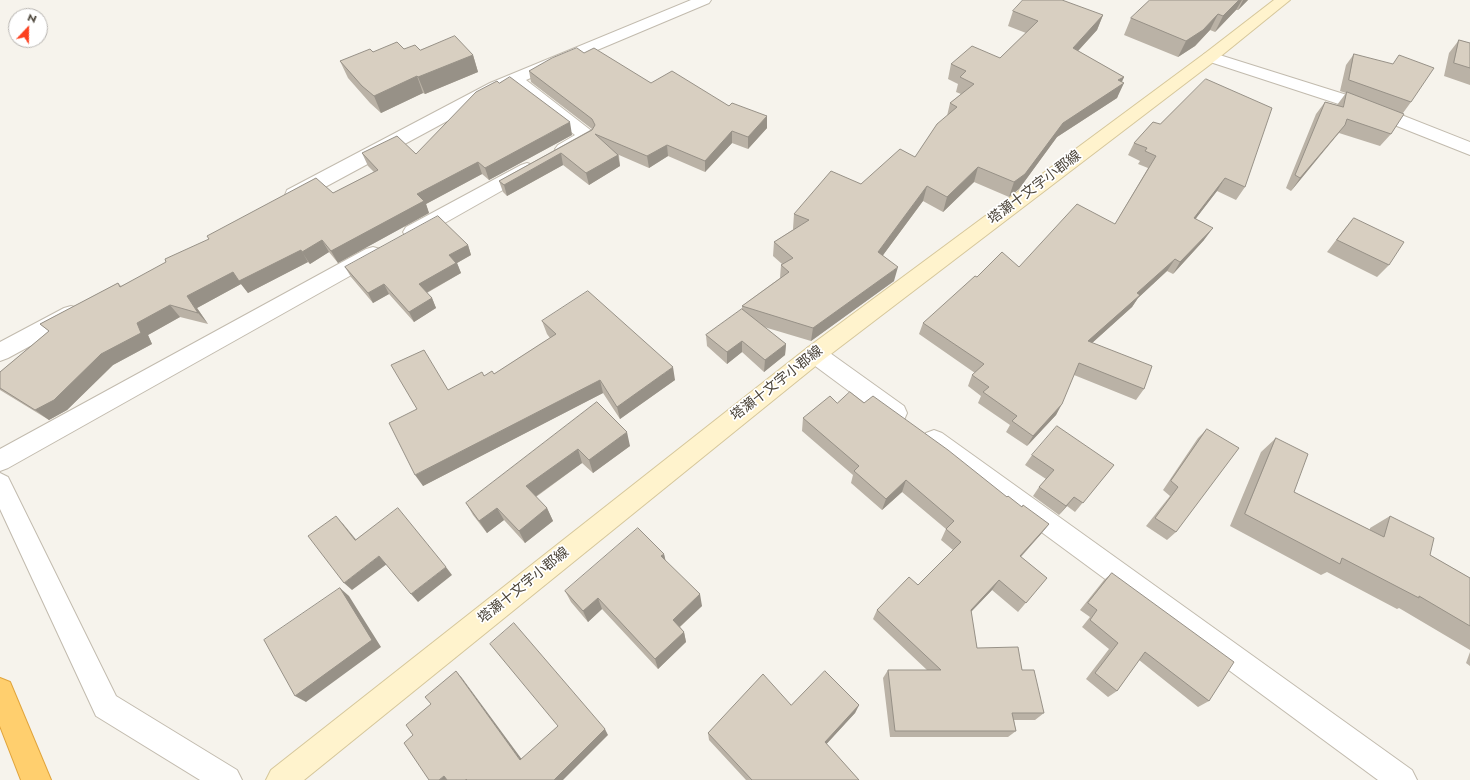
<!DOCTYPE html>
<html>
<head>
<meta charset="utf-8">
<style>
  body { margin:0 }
  #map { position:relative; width:1470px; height:780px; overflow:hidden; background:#f6f3ec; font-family:Jost,sans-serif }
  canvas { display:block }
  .north { position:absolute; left:8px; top:8px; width:40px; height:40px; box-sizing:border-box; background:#fff; border:1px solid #b7b4b0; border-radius:50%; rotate:22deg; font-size:11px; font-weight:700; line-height:16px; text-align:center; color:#4b4439 }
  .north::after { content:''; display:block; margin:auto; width:14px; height:18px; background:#fc3f1d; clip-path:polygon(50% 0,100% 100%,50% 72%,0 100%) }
</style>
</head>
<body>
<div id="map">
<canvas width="1470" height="780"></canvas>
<div class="north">N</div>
</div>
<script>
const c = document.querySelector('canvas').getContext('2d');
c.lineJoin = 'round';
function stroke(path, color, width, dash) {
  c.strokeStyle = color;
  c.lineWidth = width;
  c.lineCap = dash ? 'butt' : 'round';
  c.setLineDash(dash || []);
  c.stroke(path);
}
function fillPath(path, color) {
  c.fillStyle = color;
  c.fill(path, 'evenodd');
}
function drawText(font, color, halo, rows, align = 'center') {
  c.font = font + ' Jost,"Noto Sans JP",sans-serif';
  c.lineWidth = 3.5;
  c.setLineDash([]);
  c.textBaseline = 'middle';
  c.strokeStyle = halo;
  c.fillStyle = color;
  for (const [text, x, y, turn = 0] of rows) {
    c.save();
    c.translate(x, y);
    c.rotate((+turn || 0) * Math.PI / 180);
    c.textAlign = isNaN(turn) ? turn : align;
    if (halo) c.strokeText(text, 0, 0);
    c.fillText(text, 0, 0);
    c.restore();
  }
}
const street = new Path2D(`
  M691,0H711L709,3L526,80L593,132L596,136C592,142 571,155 564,155C564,155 559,153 558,153L555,149L558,145L575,135L512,86L301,200L294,201L287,200L285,195L287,190L490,83Z
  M1210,52L1366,101L1470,142V155L1354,109L1204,60L1202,57L1204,54Z
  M527,163L533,165L536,169L533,173L420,237L413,239L406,237L403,232L406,227L521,165Z
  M373,247L380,249L383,254L380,259L8,468L0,471V449L366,249Z
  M71,306L78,308L81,314L78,320L8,358L0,361V342L64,308Z
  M815,345L823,348L904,406L907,413L904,420L896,422L888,420L807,360L804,354L807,348Z
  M934,430L942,433L1412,770L1417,780H1378L926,447L923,440L926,433Z
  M0,473L8,477L116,696L237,770L242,780H200L96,716L0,509Z`);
const secondary = new Path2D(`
  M1274,0H1290L1216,60L823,360L304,780H266L271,770L807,348L1204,54Z`);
const highway = new Path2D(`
  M0,678L10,682L51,780H21L0,726Z`);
stroke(street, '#c2bbae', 2);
stroke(secondary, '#d6c79b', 2);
stroke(highway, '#e0a43c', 2);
fillPath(street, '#fff');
fillPath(secondary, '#fff3cd');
fillPath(highway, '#ffcf6e');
fillPath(new Path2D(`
  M1150,0H1248L1238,10H1236L1215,32L1210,30L1195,46L1178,57L1124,35L1131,18Z
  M1013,11L1103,15L1097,30L1078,51L1124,77L1122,82L1117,98L1057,137L1019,189L1009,197L974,182L943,212L923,201L883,255L894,281L811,341L764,327L786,344L785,355L764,372L742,352L727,364L707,346L706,335L742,309V306L780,278L781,265L782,264L773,256L774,242L794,229H793L794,214L861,184L915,157L947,116L950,103L961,94L956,92L958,84L948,79L951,64L1000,58L1026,33L1008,26Z
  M1459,40L1470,43V85L1444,76L1449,53Z
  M420,50L473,55L478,72L425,94L423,93L381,113L370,103L348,78L340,61L373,52Z
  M584,53L651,83L729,106L767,116V128L748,149L732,143L705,172L668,156L649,168L619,155L620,166L589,185L563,165L507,196L503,192L499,181L592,129L531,82L529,71Z
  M1354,54L1411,102L1403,113L1391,134L1380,146L1339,133L1291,191L1286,188L1316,114L1325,102L1337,105L1346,93L1340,91L1346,65Z
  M1153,122L1245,187L1236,200L1217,191L1196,218L1204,240L1173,274L1167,271L1138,298L1132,307L1092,343L1144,389L1136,400L1074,375L1056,415L1027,446L1006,432L1010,425L978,403L981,396L968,386L972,375L975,373L919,334L923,323L977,277L1019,267L1115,224L1148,168L1138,164L1140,161L1128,155L1134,143Z
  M572,135L489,180L482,174L426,204L429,213L338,263L329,252L310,264L308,262L248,293L241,284L197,308L208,324L180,317L148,335L152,344L113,365L67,410L49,420L0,390V372L49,331L40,324L118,283L121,286L333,193L374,172L368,166L362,153L416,154Z
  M1354,218L1389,265L1377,277L1327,252L1343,231Z
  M468,245L471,255L457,263L461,273L427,293L432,298L436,308L414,322L389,294L373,303L351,277L345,267Z
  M542,321L675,380L620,419L603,393L423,486L417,409L448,390L484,376L494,374L550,338L547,334Z
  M597,402L630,446L593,473L582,463L536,497L547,508L553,521L525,543L504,520L487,533L473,515L466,503Z
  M837,403H864L1022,507L1049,524L1041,534L1021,557L1047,578L1018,612L992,590L971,612L977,648L1022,670L1044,713L1035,720H1014L1016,731L1008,737H890L883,678L888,670H927L873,619L877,610L918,585L953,550L941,540L946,529L902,492L882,510L851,483L853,475L802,431L803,418Z
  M1207,429L1176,532L1167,540L1146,526L1170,496L1163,490L1198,438Z
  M1276,438L1294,492L1370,530V528L1390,516L1430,555L1470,578V650L1399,608L1397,609L1327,572L1321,575L1230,526L1261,452Z
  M1032,455L1114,465L1075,512L1067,506L1059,515L1033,496L1039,487L1046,479L1025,465Z
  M664,554L665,560L702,606L680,627L684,632L686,642L658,669L602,609L588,622L571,602L565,591Z
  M1112,573L1209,701L1198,707L1139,660L1117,691L1108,697L1086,679L1109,649L1082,627L1090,617L1080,610L1104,580Z
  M1470,652V666L1466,663Z
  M791,705H859L855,713L826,744L859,780H746L709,740L708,733Z`), '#bab2a6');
fillPath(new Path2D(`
  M1239,0H1242L1236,10L1215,32L1223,16Z
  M1243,0H1248L1238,10Z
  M1218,14L1210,30L1195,46L1178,57L1186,41Z
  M1103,15L1097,30L1067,63L1073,48Z
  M473,55L478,72L425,94L418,77Z
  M417,76L423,93L381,113L374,96Z
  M1124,77L1120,85L1124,83L1117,98L1057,137L1019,189L1009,197L1014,182L1063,123L1118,80Z
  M767,116V128L748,149V137Z
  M570,122L572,135L489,180L485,168Z
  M1345,125L1335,137L1291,191L1300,178Z
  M732,131V143L705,172V161Z
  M667,145L668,156L649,168L647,156Z
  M561,153L563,165L507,196L504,185Z
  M618,155L620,166L589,185L586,173Z
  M478,162L482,174L426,204L429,213L338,263L331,251L417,194Z
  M978,167L974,182L943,212L947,197Z
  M1225,178L1217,191L1187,230L1194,218Z
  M927,186L923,201L875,266L878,252Z
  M1213,228L1204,240L1173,274L1180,262Z
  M322,240L329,252L310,264L302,252Z
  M468,245L471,255L457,263L461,273L424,294L419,284L449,255Z
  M301,250L308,262L248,293L241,284L197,308L208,324L198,313L187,296L233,272Z
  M1175,259L1167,271L1138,298L1132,307L1081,353L1088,341L1137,293Z
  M898,267L894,281L811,341L813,328Z
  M384,284L389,294L373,303L368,293Z
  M432,298L436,308L414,322L409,312Z
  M170,305L180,317L148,335L152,344L113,365L67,410L49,420L35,410L137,323Z
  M742,341V352L727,364V352Z
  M786,344L785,355L764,372L765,360Z
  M673,367L675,380L620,419L617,407Z
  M600,380L603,393L423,486L415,475Z
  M1062,404L1056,415L1027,446L1033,436Z
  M627,432L630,446L593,473L589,460Z
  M578,449L582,463L532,499L526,486Z
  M906,480L902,492L882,510L886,499Z
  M1074,497L1067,506L1059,515L1066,506Z
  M497,508L504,520L487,533L479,521Z
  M547,508L553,521L525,543L519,531Z
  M336,516L344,525L363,548L355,540Z
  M1049,524L1041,534L1012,566L1020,556Z
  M664,554L667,566L661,556Z
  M379,556L387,564L352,590L344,583Z
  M446,567L452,575L418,602L411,594Z
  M999,580L992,590L964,619L971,610Z
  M340,588L349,596L381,647L306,702L295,696Z
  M700,594L702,606L675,631L673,620Z
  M598,598L602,609L588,622L583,611Z
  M684,632L686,642L658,669L655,659Z
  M456,671L462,678L526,765L520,760Z
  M859,705L855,713L822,749L825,742Z
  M605,729L608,735L563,780H554Z
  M444,776L451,780H439Z`), '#979187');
const building = new Path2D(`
  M1023,0H1062L1103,15L1073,48L1124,77L1118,80L1124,83L1063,123L1025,174L1014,182L978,167L947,197L927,186L878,252L898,267L813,328L742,306L789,272L781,265L793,258L774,242L809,220L794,214L831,171L861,184L900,149L915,157L937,124L957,107L950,103L974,84L960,77L966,71L951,64L972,46L1000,58L1038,21L1013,11Z
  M1150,0H1239L1223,16L1218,14L1203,30L1186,41L1131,18Z
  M455,36L473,55L418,77L417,76L374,96L362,86L340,61L370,49L373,52L397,42L404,49L415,45L420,50Z
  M1459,40L1470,43V68L1454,63Z
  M577,48L584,53L594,48L651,83L672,71L729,106L732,103L767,116L748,137L732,131L705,161L667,145L647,156L595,134L618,155L586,173L561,153L504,185L499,181L592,130L595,125L592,119L529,71L552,58Z
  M1354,54L1393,64L1399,55L1434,68L1411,102L1349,80Z
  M510,77L570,122L485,168L478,162L417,194L424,201L331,251L322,240L302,252L301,250L239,281L233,272L187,296L198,313L170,305L137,323L141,333L101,354L54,400L35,410L0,388V372L49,331L40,324L118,283L120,287L166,262L165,259L209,239L207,236L316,178L333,193L378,170L362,153L397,136L416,154L476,92L497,81L499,83Z
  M1206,79L1272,108L1245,187L1225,178L1194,218L1213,228L1180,262L1175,259L1137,293L1140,295L1088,341L1152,366L1144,389L1079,363L1062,404L1033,436L1012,421L1017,416L983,392L989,387L972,375L984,364L923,323L975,276L977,277L1002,252L1019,267L1077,204L1115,224L1156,156L1145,151L1147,148L1134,143L1153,122L1160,124Z
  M1347,92L1404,114L1391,134L1347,119L1345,125L1300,178L1295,175L1325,102L1343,107Z
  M438,216L468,245L449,255L456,263L419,284L432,298L409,312L384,284L368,293L345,267Z
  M1354,218L1404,242L1389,265L1337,240Z
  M588,291L673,367L617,407L600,380L415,475L389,423L417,409L391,365L424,350L448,390L482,372L484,376L492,371L494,374L556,334L542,321Z
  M742,309L786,344L765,360L742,341L727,352L706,335Z
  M850,392L864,403L873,396L948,450L1007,497L1008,496L1022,507L1023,505L1049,524L1020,556L1047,578L1026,603L999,580L971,610L977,648L1018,647L1022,670H1034L1044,713H1012L1016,731H895L888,670H941L877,610L909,577L918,585L961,542L946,529L954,521L906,480L886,499L854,471L859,466L803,418L830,396L837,403Z
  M597,402L627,432L589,460L578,449L526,486L547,508L519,531L497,508L479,521L466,503Z
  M1057,426L1114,465L1083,503L1074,497L1066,506L1039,487L1054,470L1032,455Z
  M1207,429L1239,448L1176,532L1155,518L1178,487L1171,481Z
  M1276,438L1308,454L1294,492L1384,537L1390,516L1434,538L1430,555L1470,578V626L1419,596V598L1342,558L1340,564L1245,514Z
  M398,508L446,567L411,594L379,556L344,583L308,536L336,516L355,540Z
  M638,528L664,554L661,556L700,594L673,620L684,632L655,659L598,598L583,611L565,591Z
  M1112,573L1234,662L1209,701L1145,652L1117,691L1095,673L1118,643L1090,620L1097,610L1088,603Z
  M340,588L372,640L295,696L264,640Z
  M514,623L605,729L554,780H467L466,779V780H447L444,776L439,780H429L404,743L413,735L406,725L431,704L425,697L456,671L520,760L558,726L490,644Z
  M825,671L859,705L825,742L859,780H752L708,733L763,674L791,705Z`);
fillPath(building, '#d8cfc1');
stroke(building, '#979187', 1);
drawText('14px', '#4b4439', '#fff', [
  ["塔瀬十文字小郡線",1035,188,-37],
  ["塔瀬十文字小郡線",777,384,-38],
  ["塔瀬十文字小郡線",524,586,-39]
]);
</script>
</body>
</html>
